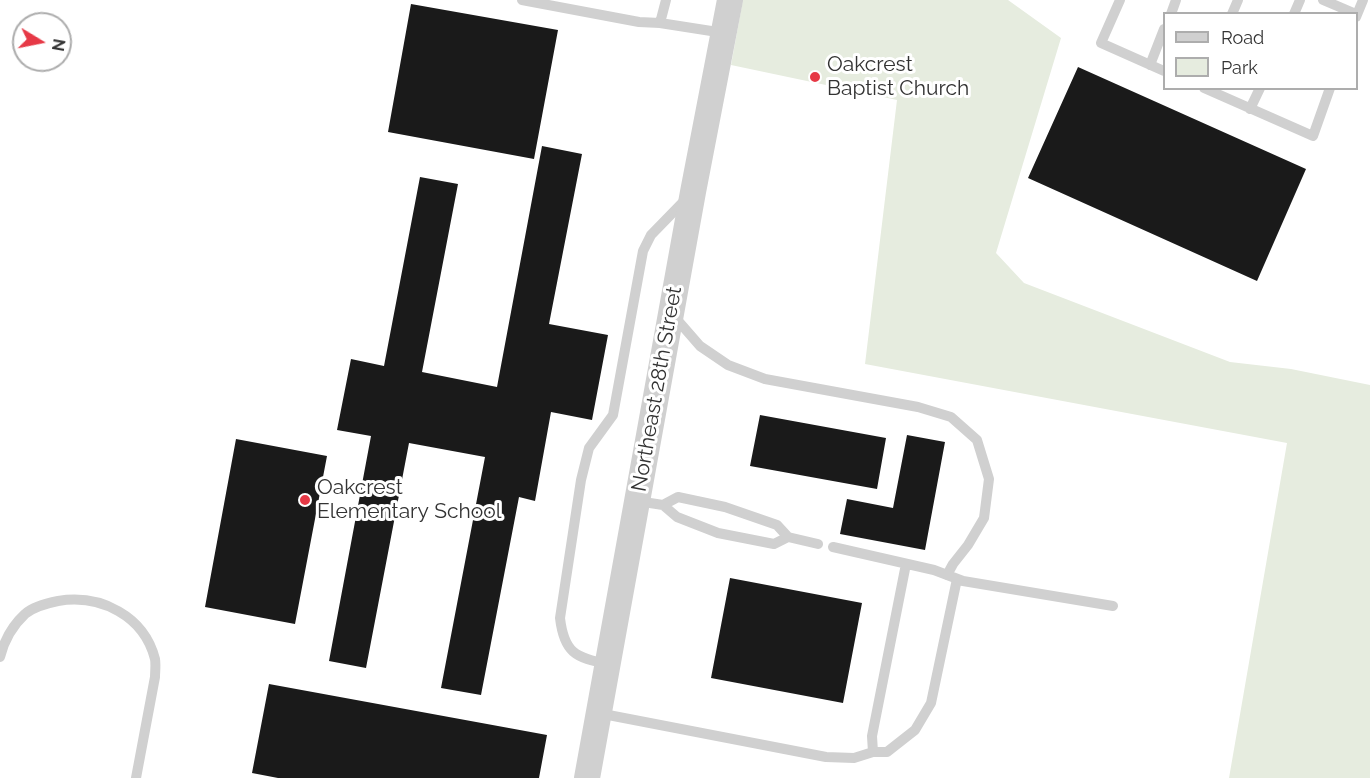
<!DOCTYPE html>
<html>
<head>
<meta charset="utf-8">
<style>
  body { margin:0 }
  #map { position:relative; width:1370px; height:778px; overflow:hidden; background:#fff; font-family:Raleway,sans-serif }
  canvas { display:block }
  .legend { position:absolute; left:1163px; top:12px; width:195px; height:78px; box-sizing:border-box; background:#fff; border:2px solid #adadad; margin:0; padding:8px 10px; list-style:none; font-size:18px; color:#333 }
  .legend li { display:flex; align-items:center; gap:12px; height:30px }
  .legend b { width:30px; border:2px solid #adadad }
  .north { position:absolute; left:12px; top:12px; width:60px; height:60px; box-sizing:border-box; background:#fff; border:2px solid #adadad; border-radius:50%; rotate:100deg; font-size:16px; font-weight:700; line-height:24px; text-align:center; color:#333 }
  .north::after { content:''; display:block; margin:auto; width:21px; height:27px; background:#e63946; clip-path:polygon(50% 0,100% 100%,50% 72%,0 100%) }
</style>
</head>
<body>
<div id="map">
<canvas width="1370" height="778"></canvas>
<ul class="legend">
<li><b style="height:8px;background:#d0d0d0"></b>Road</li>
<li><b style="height:16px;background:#e6ecdf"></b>Park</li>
</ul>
<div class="north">N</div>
</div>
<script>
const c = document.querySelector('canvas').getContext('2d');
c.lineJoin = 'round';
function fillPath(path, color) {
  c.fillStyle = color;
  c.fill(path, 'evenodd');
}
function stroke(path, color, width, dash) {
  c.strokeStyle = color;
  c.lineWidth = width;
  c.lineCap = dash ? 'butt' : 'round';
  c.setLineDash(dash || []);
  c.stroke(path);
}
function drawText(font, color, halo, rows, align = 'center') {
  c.font = font + ' Raleway,sans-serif';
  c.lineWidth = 6;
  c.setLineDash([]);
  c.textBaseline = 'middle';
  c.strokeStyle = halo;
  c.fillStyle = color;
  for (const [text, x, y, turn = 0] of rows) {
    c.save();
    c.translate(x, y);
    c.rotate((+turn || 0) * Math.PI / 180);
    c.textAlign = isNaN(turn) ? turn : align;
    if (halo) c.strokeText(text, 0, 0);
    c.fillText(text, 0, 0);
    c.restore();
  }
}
fillPath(new Path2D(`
  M743,0H1008L1061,38L996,253L1024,283L1230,362L1291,369L1370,385V778H1229L1287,443L865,364L897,100L731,65Z`), '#e6ecdf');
fillPath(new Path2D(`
  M411,4L558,30L534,159L388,132Z
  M1078,67L1306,169L1257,281L1028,178Z
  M542,146L582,154L549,324L608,335L592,420L551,412L535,501L519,497L481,695L441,688L485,457L409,443L366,668L329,661L371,436L337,430L351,359L384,366L420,177L458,184L422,372L497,387Z
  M760,415L886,438L877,489L750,466Z
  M907,435L945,442L925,550L840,534L847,499L893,508Z
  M236,439L327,456L295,624L205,607Z
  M730,578L862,603L843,703L711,678Z
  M269,684L547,735L539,778H278L252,773Z`), '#1a1a1a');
stroke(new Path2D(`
  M522,0L639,22L660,23L666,0
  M1120,0L1101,43L1164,71
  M1323,0L1356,14
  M1171,14L1176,0
  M1232,14L1238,0
  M1294,14L1300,0
  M1356,17L1363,0
  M660,23L724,33
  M1150,65L1164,29
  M1204,88L1313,136L1330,88
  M1250,109L1260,88
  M673,315L700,346L728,365L765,379L918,407L951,417L977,440L989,479L984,518L968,545L953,564L947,575
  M637,501L663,505L677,517L718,533L774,544L788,537L777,525L725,507L678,497L663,505
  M788,537L818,544
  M833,547L934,570L963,581L1113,606
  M906,564L872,736L873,752H887L915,730L931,703L957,579
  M0,657C4,641 12,626 25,614C33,607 48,603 58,601C101,594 144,616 155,659C156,665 155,672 155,677L136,778
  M608,664C575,658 564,652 560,618L581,480L589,448L613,415L643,251L651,235L687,198
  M598,713L826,757L854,758L873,752`), '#d0d0d0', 10);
stroke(new Path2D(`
  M587,778L693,192L730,0`), '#d0d0d0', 26);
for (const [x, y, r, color] of [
  [815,77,6,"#e63946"],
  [305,500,6,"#e63946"]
]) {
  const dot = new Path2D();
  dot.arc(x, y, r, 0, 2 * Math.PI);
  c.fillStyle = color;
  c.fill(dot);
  stroke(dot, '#fff', 2);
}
drawText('21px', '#333', '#fff', [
  ["Oakcrest",827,65],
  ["Baptist Church",827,89],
  ["Oakcrest",317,488],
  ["Elementary School",317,512]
], 'left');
drawText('21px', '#333', '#fff', [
  ["Northeast 28th Street",657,389,-80]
]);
</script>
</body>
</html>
